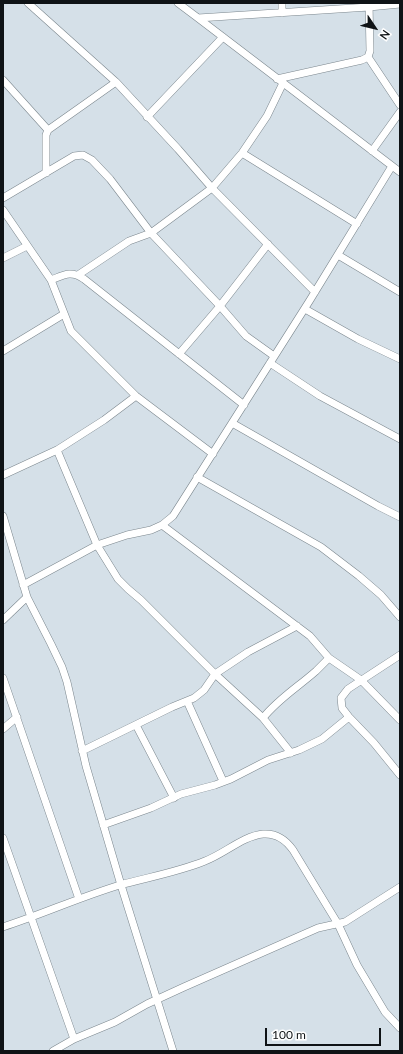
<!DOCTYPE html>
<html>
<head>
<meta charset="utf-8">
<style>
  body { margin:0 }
  #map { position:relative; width:403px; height:1054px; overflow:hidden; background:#d5e0e8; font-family:Lato,sans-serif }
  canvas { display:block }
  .frame { position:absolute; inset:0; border:4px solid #0f1316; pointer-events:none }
  .north { position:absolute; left:355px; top:8px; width:40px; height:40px; -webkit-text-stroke:3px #fff; paint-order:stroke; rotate:125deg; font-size:11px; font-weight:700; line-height:16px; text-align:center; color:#0f1316 }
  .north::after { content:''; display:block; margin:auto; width:14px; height:18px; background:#0f1316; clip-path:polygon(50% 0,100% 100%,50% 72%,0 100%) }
  .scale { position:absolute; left:265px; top:1028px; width:116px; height:18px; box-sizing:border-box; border:2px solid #0f1316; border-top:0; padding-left:5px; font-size:12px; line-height:14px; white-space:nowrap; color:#0f1316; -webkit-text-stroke:3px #fff; paint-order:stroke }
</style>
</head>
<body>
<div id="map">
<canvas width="403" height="1054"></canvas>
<div class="frame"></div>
<div class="north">N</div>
<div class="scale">100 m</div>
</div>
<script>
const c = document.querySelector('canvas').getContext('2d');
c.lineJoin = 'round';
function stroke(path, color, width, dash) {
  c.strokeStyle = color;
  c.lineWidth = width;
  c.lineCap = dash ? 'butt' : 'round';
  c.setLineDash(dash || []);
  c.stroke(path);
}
const street = new Path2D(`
  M28,3L116,82L178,149L212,188L315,292
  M178,3L198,18L369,7L400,4
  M282,3V13
  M198,18L400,172
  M368,57L400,105
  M277,79L362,60L368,57L370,51L369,3
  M3,80L48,130
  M147,117L223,37
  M372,151L400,112
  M242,153L357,224
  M46,173V135L48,130L116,82
  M3,198L74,156L83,155L92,160L110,179L151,233L220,306L246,336L274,356
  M3,210L51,280L71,331L136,396L213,454
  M338,255L400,292
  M3,258L27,246
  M78,275L129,241L151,233L212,188L242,153L267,116L283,83
  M51,280C64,275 71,270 84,279L244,405
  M305,309L358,339L400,359
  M3,351L64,314
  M179,354L220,306L268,244
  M270,363L320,396L400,439
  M232,423L378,506L400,517
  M57,450L97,545L118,579L128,589L141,600L215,674L263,718L291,753
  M3,475L57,450L104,420L136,396
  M197,477L321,547L359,576L381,595L400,617
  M3,516L27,597L51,644L62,667L67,682L86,766L121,885L173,1051
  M162,525L310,636L329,658L361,680L400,720
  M23,585L97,545L127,535L151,530L162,525L173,516L310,300L392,166
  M3,620L27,597
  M400,655L348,689L341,698L342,708L349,717L374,743L400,775
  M3,678L79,899
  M187,701L223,781
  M263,718C278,699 298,687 316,671C320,667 325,662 329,658
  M136,725L174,798
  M3,729L17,717
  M82,751L172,707L194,698L204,690L215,674L248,652L297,626
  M103,825L151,808L181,794L215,785L231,779L268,760L299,750L322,739L349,717
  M3,838L74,1039
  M3,927C43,914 80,897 120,885C149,877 178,872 205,861C224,854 243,836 263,834C276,833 286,840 293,850L338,924L357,965L385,1012L400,1028
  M53,1051L74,1039L115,1022L147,1004L184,987L318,928L345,922L400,887`);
stroke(street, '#7b868d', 8);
stroke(street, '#fff', 7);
</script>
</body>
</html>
